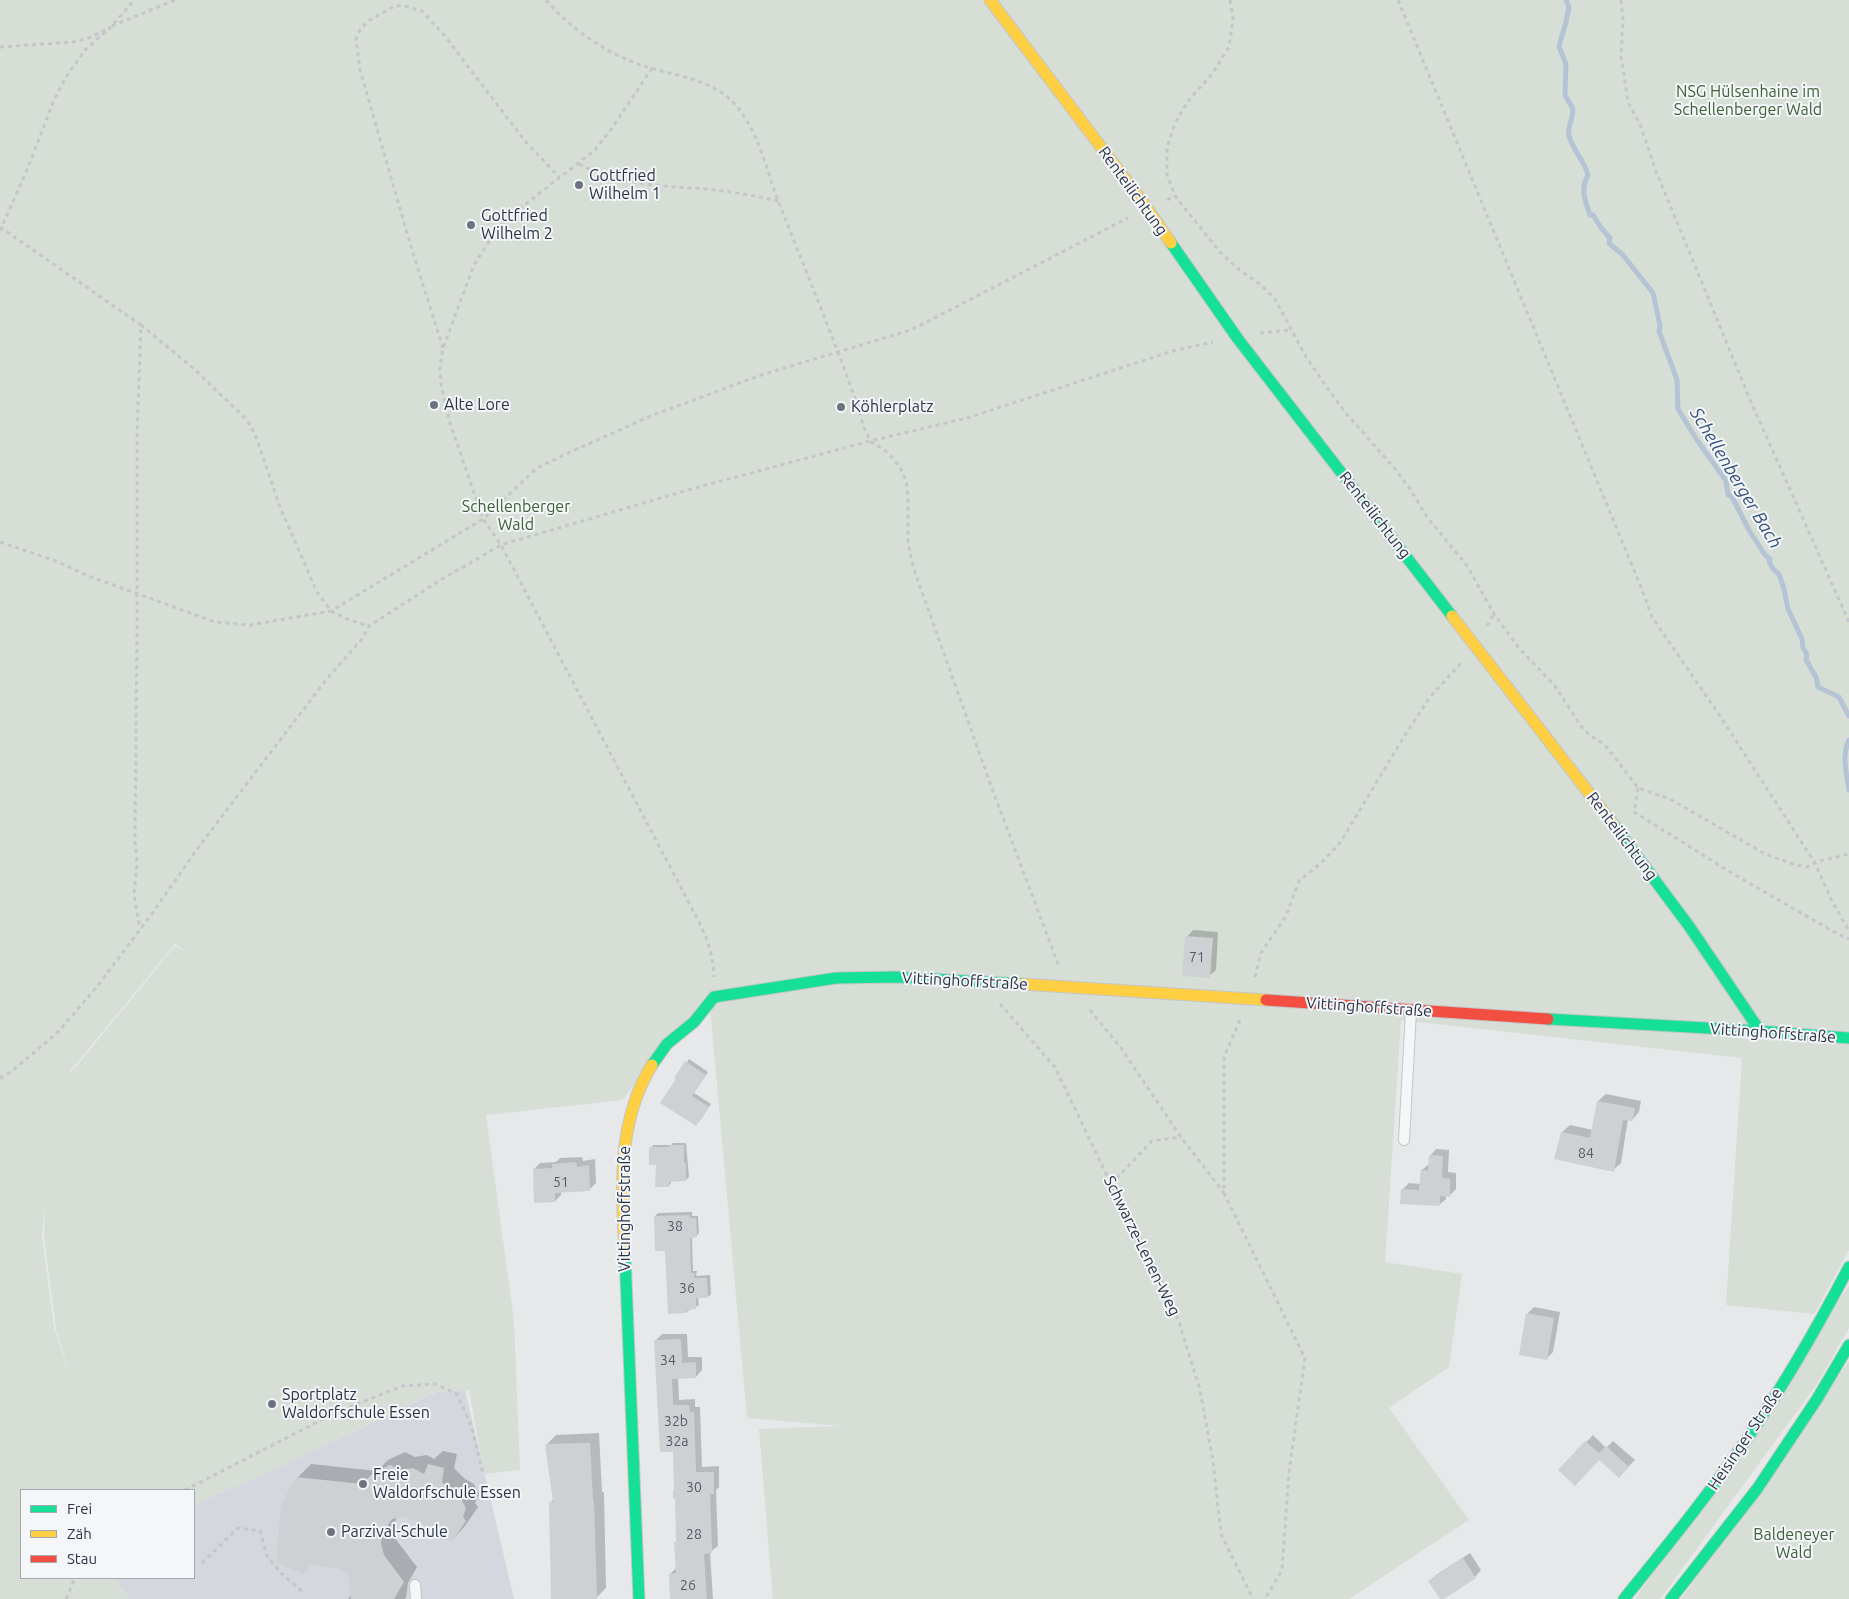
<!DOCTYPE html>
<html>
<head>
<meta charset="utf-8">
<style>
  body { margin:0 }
  #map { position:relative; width:1849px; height:1599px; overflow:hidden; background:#e6e8ea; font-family:Ubuntu,sans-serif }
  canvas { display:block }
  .legend { position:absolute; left:20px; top:1489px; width:175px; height:90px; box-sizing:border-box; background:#f4f6f9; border:1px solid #a4a8b1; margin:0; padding:6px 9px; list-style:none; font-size:15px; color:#2b3445 }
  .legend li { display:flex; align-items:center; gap:10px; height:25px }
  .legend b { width:25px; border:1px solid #a4a8b1 }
</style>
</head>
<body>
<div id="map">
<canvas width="1849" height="1599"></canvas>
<ul class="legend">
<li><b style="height:6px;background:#16e098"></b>Frei</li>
<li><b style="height:6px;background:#ffcf43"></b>Zäh</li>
<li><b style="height:6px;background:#f24e42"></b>Stau</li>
</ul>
</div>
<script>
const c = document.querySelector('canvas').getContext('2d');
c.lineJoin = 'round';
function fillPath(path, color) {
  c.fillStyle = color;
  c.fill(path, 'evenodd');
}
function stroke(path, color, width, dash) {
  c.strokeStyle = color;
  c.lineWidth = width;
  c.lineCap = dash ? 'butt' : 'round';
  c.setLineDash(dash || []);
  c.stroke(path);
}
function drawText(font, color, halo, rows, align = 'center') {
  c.font = font + ' Ubuntu,sans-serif';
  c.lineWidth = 4;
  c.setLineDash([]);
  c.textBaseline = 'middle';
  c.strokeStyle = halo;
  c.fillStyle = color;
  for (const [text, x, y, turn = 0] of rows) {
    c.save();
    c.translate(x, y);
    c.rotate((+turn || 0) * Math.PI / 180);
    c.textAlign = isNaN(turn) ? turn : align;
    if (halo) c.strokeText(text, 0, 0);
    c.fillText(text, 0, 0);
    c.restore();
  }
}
fillPath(new Path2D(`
  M465,1390L514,1599H129L114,1578H194V1505L285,1464L436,1392Z`), '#d4d7dd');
fillPath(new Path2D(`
  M0,0H1849V1250L1814,1314L1726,1305L1742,1058L1401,1020L1385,1262L1462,1274L1449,1367L1389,1408L1469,1520L1349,1599H773L759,1429L841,1426L747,1418L709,995L622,1100L486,1115L514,1321L520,1470L484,1474L469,1390L435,1392L285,1464L194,1505V1490H21V1578H114L129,1599H0ZM175,944L187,953L175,946L70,1074L71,1070ZM45,1199L44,1238L56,1329L75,1390L54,1327L42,1237Z
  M1849,1286V1328L1817,1384L1660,1599H1635Z
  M1849,1361V1599H1681Z`), '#d6ded6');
fillPath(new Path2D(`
  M1193,930L1218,932L1216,970L1209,976L1187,937Z
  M689,1059L708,1072L694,1093L711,1104L699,1122L677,1079Z
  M1606,1094L1641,1101L1639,1112L1632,1120L1628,1119L1621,1163L1613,1170L1562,1132L1570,1125L1593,1130L1598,1101Z
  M673,1143H686L689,1177L686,1180L672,1181L669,1186L657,1164L651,1148L653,1145H671Z
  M1436,1149L1449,1150L1448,1172L1456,1173V1189L1449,1196L1446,1195V1199L1439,1205L1402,1190L1409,1183L1421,1184L1422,1170L1429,1164L1430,1156Z
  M582,1157L583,1161L595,1159L596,1183L589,1190L561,1191V1195L555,1201L534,1169L540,1163L556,1162L560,1158Z
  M692,1212V1216H698L699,1233L696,1236H692L693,1271H697L696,1276L710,1275L711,1294L708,1297H698L699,1305L686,1312L655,1216L658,1213Z
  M1534,1307L1560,1312L1553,1352L1546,1359L1527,1314Z
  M662,1334H687L688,1357H702V1370L696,1377H678L679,1400L695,1399V1407H700L702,1467L719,1466V1487L716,1490L718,1546L710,1552L713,1599H671L670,1574L677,1567L676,1542L678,1540L674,1450L655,1341Z
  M599,1433L602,1492H604L606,1588L596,1598L550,1503L554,1499L546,1445L556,1435Z
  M1593,1435L1606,1448L1613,1441L1635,1460L1619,1476L1599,1458L1560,1470Z
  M443,1451L457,1454L454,1468L465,1479L474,1484L479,1494L475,1503L478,1507L465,1526L452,1540L424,1524L405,1516L397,1517L393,1529L397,1541L417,1567L408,1583L406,1598L404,1599H348L352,1594L349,1574L297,1478L311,1464L377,1471L388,1460L405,1452L415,1457L427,1455L434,1459Z
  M1470,1553L1481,1570L1475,1577L1441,1599L1430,1581L1436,1575Z`), '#0003');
stroke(new Path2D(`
  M1566,0L1569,7L1566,22L1559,46L1566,64L1565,95L1573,109C1573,118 1567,128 1569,136C1573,150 1585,162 1588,175C1580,190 1585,200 1590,215H1593L1602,229L1610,238L1609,243L1623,255L1653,293L1660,326L1659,331L1677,380L1678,409L1697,440L1726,481L1728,495L1732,497L1749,530L1765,555L1770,559L1769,562L1774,570L1779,574L1784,589L1788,609L1802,639L1803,648L1807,654L1806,660L1816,677L1818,687L1839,697L1849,716
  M1849,740C1841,755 1847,775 1849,790`), '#b4c4d5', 5);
fillPath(new Path2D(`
  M1185,936L1213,938L1210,978L1182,976Z
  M685,1061L706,1075L692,1096L709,1107L696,1126L660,1103L676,1079L674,1078Z
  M1597,1101L1635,1108L1632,1121L1623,1120L1614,1172L1554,1159L1561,1132L1590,1138Z
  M669,1145H684V1163H686V1181L669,1182V1187H655L656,1165H649V1147H669Z
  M1429,1155L1443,1156L1442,1178L1450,1179V1197L1440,1196V1206L1400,1204L1401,1189L1419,1190L1421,1169L1428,1171Z
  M576,1162L577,1167L589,1165L590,1191L555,1193V1202L534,1203L533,1169L552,1168V1164Z
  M690,1215V1218H696L697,1237L690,1238L691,1273H695L694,1278H707L708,1298H696V1309L686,1310L687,1313L668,1314L665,1251H655L654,1216Z
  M1526,1313L1554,1318L1547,1360L1519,1355Z
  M681,1339L682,1363L696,1362V1378L672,1379L673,1405H689L690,1412H694L696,1472H714V1494H710L712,1553L704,1554L707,1599H670L669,1574L676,1573L674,1542H676L675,1499L673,1498V1491L674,1489L673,1452H660L654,1340Z
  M1585,1441L1599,1453L1606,1446L1629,1467L1619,1478L1599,1460L1575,1486L1558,1470Z
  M590,1443L593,1501H594L597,1599H551L549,1502H553L545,1444Z
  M428,1464L444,1468L442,1482L451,1492L460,1497L466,1508L463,1517L466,1521L452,1541L428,1537L421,1530L423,1524L405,1517L392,1519L382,1534L381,1543L384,1555L404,1582L394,1599H351L348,1575L341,1569L311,1565L303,1574L276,1563L281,1505L296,1477L362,1484L373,1473L390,1465L401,1470L413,1468L424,1474Z
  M1463,1558L1476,1578L1444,1599H1440L1428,1581Z`), '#ced0d3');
const lane = new Path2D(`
  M1404,1140L1411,1011
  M415,1585L416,1599`);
const fast = new Path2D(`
  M1171,243L1238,339L1452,616
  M1613,824L1689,926L1760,1031
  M1548,1019L1760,1031L1849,1038
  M652,1065L667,1044L694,1022L714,997L836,978L896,977L1022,984
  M625,1255L639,1599
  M1624,1599C1665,1548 1707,1497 1744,1443C1783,1387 1817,1328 1849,1267
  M1671,1599L1757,1489L1817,1399L1849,1345`);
const slow = new Path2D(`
  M990,0L1147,208L1171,243
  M1452,616L1613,824
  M1022,984L1266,1000
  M625,1255C622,1190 616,1123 652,1065`);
const jam = new Path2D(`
  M1266,1000L1548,1019`);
stroke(lane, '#c4c6c8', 12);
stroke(fast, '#c4c6c8', 13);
stroke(slow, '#c4c6c8', 13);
stroke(jam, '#c4c6c8', 13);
stroke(new Path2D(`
  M546,0C570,28 603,51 638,64C669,75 707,77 732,101C758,128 766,169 779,203C805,269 832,334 856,401C860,413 863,429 870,440C872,444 878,446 882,448C892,456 903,469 906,482C910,500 907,520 908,538C909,551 912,563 916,575L990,783L1058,964
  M1230,0L1233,19L1229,47L1212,74L1188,101L1175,123L1167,148V175L1175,196L1220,252L1237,268L1261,285L1275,299L1306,357L1328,389L1344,411L1395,469L1410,489L1427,517L1468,567L1494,614L1518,647L1555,686L1580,725L1589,735L1605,745L1638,788L1670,799L1765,854L1796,865L1807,867L1819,861L1849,854
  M1398,0L1641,587L1652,617L1718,713L1815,863L1831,899L1849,931
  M1621,0L1623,18L1621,56L1628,102L1641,127L1656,171L1751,402L1849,622
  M112,26L175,0
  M0,47L72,42L89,38L107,29
  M652,68L612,128L595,150L514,213L497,229L474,265L443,348L440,367L441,385L449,420L483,519L501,545L699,922C708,940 713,956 714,977
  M579,164C619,185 662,186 706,189C730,191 754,196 778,201
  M1167,200L1175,196
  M0,227L141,325L137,434V631L135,840L137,863L134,895L140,929
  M0,231L27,170L54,100L67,75L86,49L111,27L134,0
  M141,325L194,369L246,419L255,434L280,507L317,592L331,611L347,619L369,626
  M1260,333L1290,330
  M443,348L412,250L360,70L356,39L360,30L368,21L395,6H405L422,11L444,35L525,141L559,177
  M0,542L56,561L86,575L215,622L250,625L331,611L483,519L537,468L566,454L653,415L761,375L911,330L1128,218
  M1487,626L1494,614
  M1638,788L1634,812L1735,875L1836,933L1849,939
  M1255,977L1261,953L1286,916L1299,881L1321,863L1340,843L1402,740L1430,697L1462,662
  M1000,1004L1055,1067L1111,1184L1156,1268L1179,1322L1200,1390L1213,1461L1221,1534L1253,1599
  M1090,1010L1121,1048L1181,1137L1224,1193
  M1240,1020L1224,1057V1193L1305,1358L1289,1472L1282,1570L1265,1599
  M0,1078L11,1072L58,1032L95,989L151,915L203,841L326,680L362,639L369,626L439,581L501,545L688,490L870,441L967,418L1176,350L1213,342
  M1111,1184L1152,1141L1181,1137
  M185,1490L335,1413L402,1386L435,1384L457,1394L471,1425L483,1473
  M202,1563L238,1528L260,1531L267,1556L281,1573L304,1593
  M66,1599L75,1578`), '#c5c6ca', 3, [4, 4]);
stroke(lane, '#f5f6f7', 10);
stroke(fast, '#16e098', 11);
stroke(slow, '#ffcf43', 11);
stroke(jam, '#f24e42', 11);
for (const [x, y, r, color] of [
  [579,185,5,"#6c737f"],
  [471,225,5,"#6c737f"],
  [434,405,5,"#6c737f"],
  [841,407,5,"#6c737f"],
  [272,1404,5,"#6c737f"],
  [363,1484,5,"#6c737f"],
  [331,1532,5,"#6c737f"]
]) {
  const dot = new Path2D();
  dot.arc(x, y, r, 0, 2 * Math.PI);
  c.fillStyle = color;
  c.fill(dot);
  stroke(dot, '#f4f6f9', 2);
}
drawText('14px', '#545c69', null, [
  ["71",1197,957],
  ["84",1586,1153],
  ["51",561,1182],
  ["38",675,1226],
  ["36",687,1288],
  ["34",668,1360],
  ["32b",676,1421],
  ["32a",677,1441],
  ["30",694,1487],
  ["28",694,1534],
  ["26",688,1585]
]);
drawText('16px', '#3f6138', '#f4f6f9', [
  ["NSG Hülsenhaine im",1748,92],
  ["Schellenberger Wald",1748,110],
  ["Schellenberger",516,507],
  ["Wald",516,525],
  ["Baldeneyer",1794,1535],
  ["Wald",1794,1553]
]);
drawText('16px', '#2b3445', '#f4f6f9', [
  ["Gottfried",589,176],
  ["Wilhelm 1",589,194],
  ["Gottfried",481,216],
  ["Wilhelm 2",481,234],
  ["Alte Lore",444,405],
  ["Köhlerplatz",851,407],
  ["Sportplatz",282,1395],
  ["Waldorfschule Essen",282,1413],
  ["Freie",373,1475],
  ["Waldorfschule Essen",373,1493],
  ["Parzival-Schule",341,1532]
], 'left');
drawText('16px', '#2b3445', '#f4f6f9', [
  ["Renteilichtung",1133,191,54],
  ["Renteilichtung",1375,515,52],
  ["Renteilichtung",1622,836,53],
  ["Vittinghoffstraße",965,981,3],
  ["Vittinghoffstraße",1369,1007,4],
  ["Vittinghoffstraße",1773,1033,4],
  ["Vittinghoffstraße",625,1209,-90],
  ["Schwarze-Lenen-Weg",1142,1246,64],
  ["Heisinger Straße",1745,1439,-56]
]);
drawText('italic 18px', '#34527a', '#f4f6f9', [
  ["Schellenberger Bach",1736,478,59]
]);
</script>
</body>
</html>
